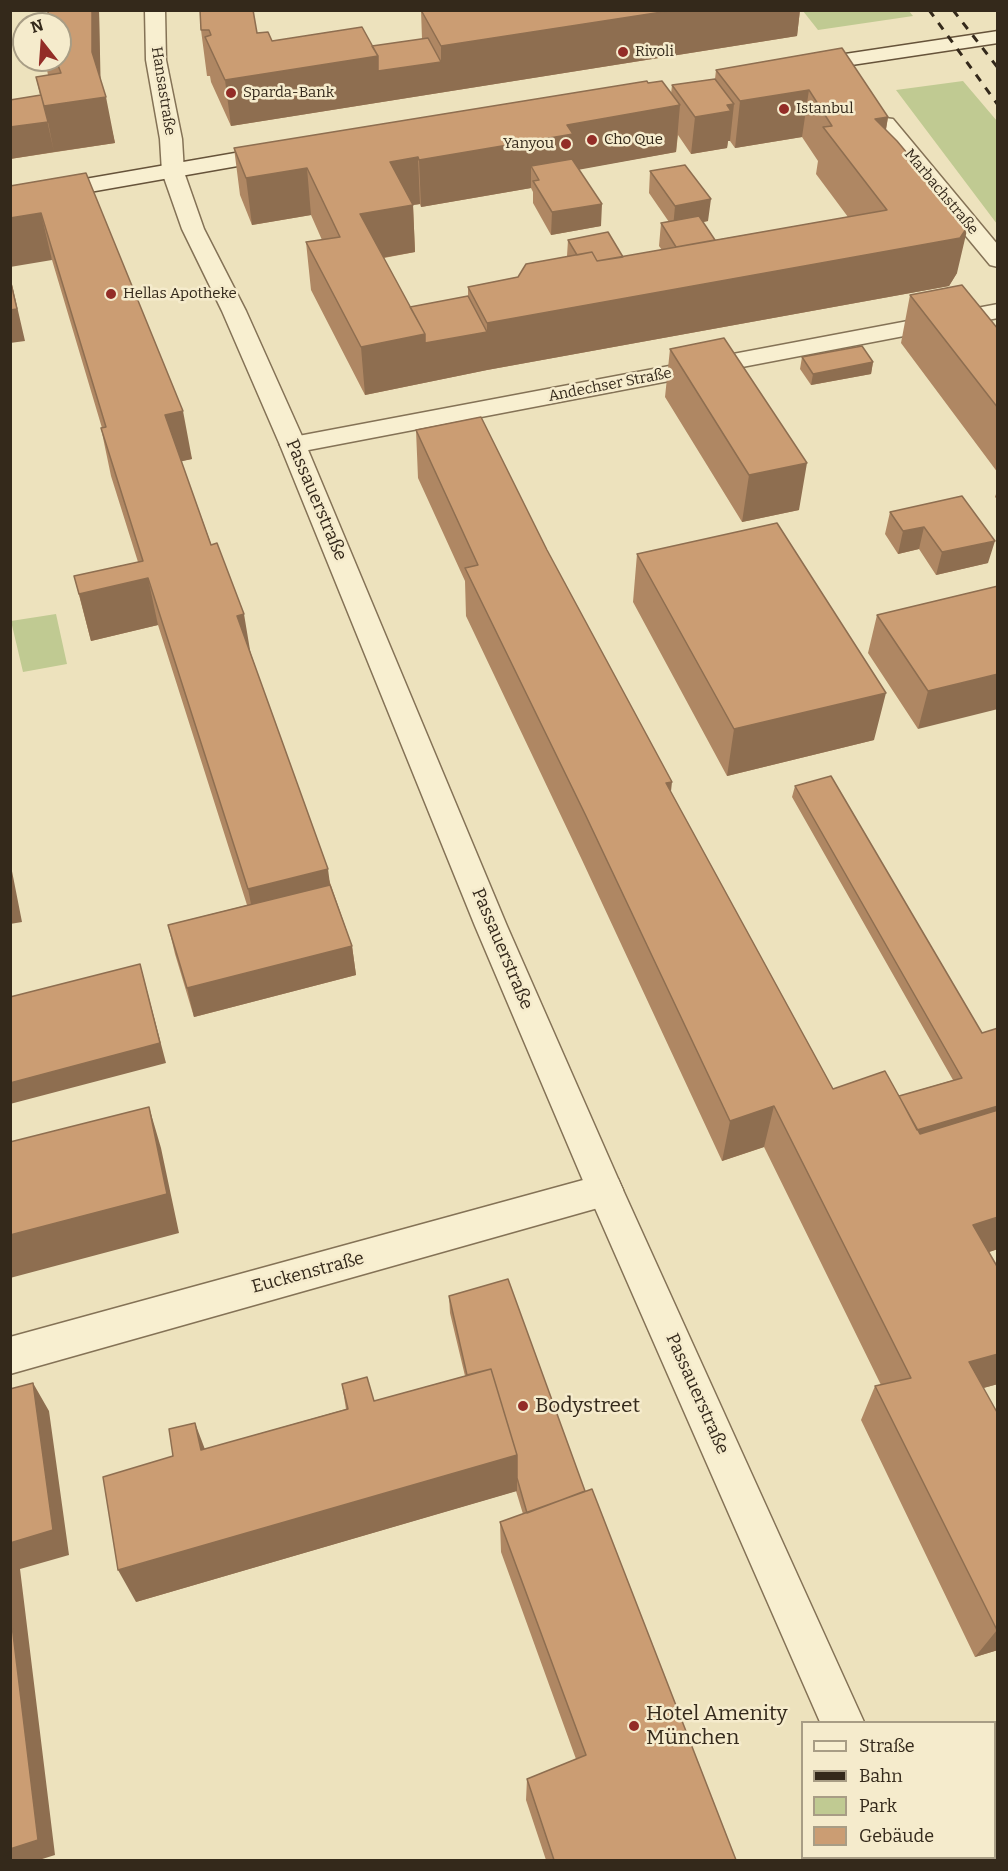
<!DOCTYPE html>
<html>
<head>
<meta charset="utf-8">
<style>
  body { margin:0 }
  #map { position:relative; width:1008px; height:1871px; overflow:hidden; background:#ede2bd; font-family:Bitter,serif }
  canvas { display:block }
  .frame { position:absolute; inset:0; border:12px solid #34291b; pointer-events:none }
  .legend { position:absolute; left:801px; top:1721px; width:195px; height:138px; box-sizing:border-box; background:#f5ebcc; border:2px solid #a89d85; margin:0; padding:8px 10px; list-style:none; font-size:18px; color:#34291b }
  .legend li { display:flex; align-items:center; gap:12px; height:30px }
  .legend b { width:30px; border:2px solid #a89d85 }
  .north { position:absolute; left:12px; top:12px; width:60px; height:60px; box-sizing:border-box; background:#f5ebcc; border:2px solid #a89d85; border-radius:50%; rotate:343deg; font-size:16px; font-weight:700; line-height:24px; text-align:center; color:#34291b }
  .north::after { content:''; display:block; margin:auto; width:21px; height:27px; background:#932d27; clip-path:polygon(50% 0,100% 100%,50% 72%,0 100%) }
</style>
</head>
<body>
<div id="map">
<canvas width="1008" height="1871"></canvas>
<div class="frame"></div>
<ul class="legend">
<li><b style="height:8px;background:#f8efd0"></b>Straße</li>
<li><b style="height:8px;background:#34291b"></b>Bahn</li>
<li><b style="height:16px;background:#c0ca92"></b>Park</li>
<li><b style="height:16px;background:#cb9d73"></b>Gebäude</li>
</ul>
<div class="north">N</div>
</div>
<script>
const c = document.querySelector('canvas').getContext('2d');
c.lineJoin = 'round';
function fillPath(path, color) {
  c.fillStyle = color;
  c.fill(path, 'evenodd');
}
function stroke(path, color, width, dash) {
  c.strokeStyle = color;
  c.lineWidth = width;
  c.lineCap = dash ? 'butt' : 'round';
  c.setLineDash(dash || []);
  c.stroke(path);
}
function drawText(font, color, halo, rows, align = 'center') {
  c.font = font + ' Bitter,serif';
  c.lineWidth = 5;
  c.setLineDash([]);
  c.textBaseline = 'middle';
  c.strokeStyle = halo;
  c.fillStyle = color;
  for (const [text, x, y, turn = 0] of rows) {
    c.save();
    c.translate(x, y);
    c.rotate((+turn || 0) * Math.PI / 180);
    c.textAlign = isNaN(turn) ? turn : align;
    if (halo) c.strokeText(text, 0, 0);
    c.fillText(text, 0, 0);
    c.restore();
  }
}
fillPath(new Path2D(`
  M803,11H909L913,16L818,30Z
  M963,81L997,121V224L896,90Z
  M56,614L67,664L23,672L11,621Z`), '#c0ca92');
const minor = new Path2D(`
  M885,118L893,119L998,245V267L990,265L877,129L874,124L877,119Z
  M998,304V318L293,453L284,451L280,445L284,439L293,437Z
  M605,1174L618,1179L623,1190L618,1201L605,1206L10,1374V1337Z
  M994,1738H998V1783H994Z`);
const tertiary = new Path2D(`
  M145,10H165L166,60L182,139L184,172L204,229L246,311L306,445L507,926L623,1190L864,1722H820L587,1190L475,926L280,445L222,311L182,229L162,172L160,139L146,60Z
  M875,1858H921L922,1860H876Z`);
const secondary = new Path2D(`
  M998,31V43L805,72L798,70L795,66L798,62L805,60Z
  M281,145L289,147L292,152L289,157L10,206V192Z`);
stroke(minor, '#847256', 3);
stroke(tertiary, '#847256', 3);
stroke(secondary, '#66533a', 3);
fillPath(minor, '#f8efd0');
fillPath(tertiary, '#f8efd0');
fillPath(secondary, '#f8efd0');
stroke(new Path2D(`
  M929,10L998,105
  M953,10L998,68`), '#34291b', 3, [8, 8]);
fillPath(new Path2D(`
  M48,10H99L100,79L115,143L10,159V100L40,95L36,77L48,75L45,60H60Z
  M200,10L257,33L272,41L372,46L422,39L421,10H800L797,36L231,126L211,82L210,76H207L201,30Z
  M842,48L888,117L886,130L957,273L949,286L487,370L365,395L311,290L306,242L322,240L311,215L252,225L240,195L234,148L648,83L671,94L672,85L715,79L716,70ZM678,135L691,154L727,148L728,141H730L735,148L802,137L818,161L816,174L848,217L715,240L703,222L708,221L650,171L649,193L669,222L661,223L659,246L662,250L623,257L568,240L567,256L518,277L468,287V296L410,307L384,258L415,252L413,205L420,204L421,207L531,188L533,192V203L551,235L601,226L579,169L676,152Z
  M86,173L192,459L181,461L251,654L352,946L356,975L194,1017L175,954L168,925L247,905L158,625L91,641L74,576L138,562L111,476L101,428H102L52,260L10,186Z
  M910,295L998,329V473L901,343Z
  M670,349L799,510L742,522L665,397Z
  M802,357L873,362L871,374L811,385L800,369Z
  M416,430L547,550L671,793L833,1089L899,1096L953,1080L792,797L795,786L982,1033L998,1028V1249L989,1252L998,1268V1384L983,1388L998,1650L975,1657L861,1420L875,1386L881,1385L764,1147L722,1161L582,860L466,616L465,581L418,478Z
  M998,488V500L995,497Z
  M962,496L988,563L936,575L919,549L898,554L885,534L890,512Z
  M637,554L874,740L727,776L633,602Z
  M998,586L918,729L868,653L877,615Z
  M449,1296L585,1491L736,1860H546L526,1800L527,1779L576,1759L501,1552L500,1522L523,1514L516,1491L136,1602L205,1449L346,1409L342,1384L374,1401L465,1376L450,1313Z`), '#af8763');
fillPath(new Path2D(`
  M92,10H99L101,98L106,97L115,143L54,152L44,106L92,52Z
  M675,10H800L797,36L231,126L225,80L378,56L441,62V46Z
  M809,90L802,137L735,148L740,101Z
  M734,104L730,141H728L727,148L691,154L695,117L727,105Z
  M680,105L676,152L572,171L531,166V188L421,207L419,160L567,125Z
  M888,117L880,163L875,119Z
  M48,122L54,152L10,159V127Z
  M418,157L420,204L413,205L415,252L364,261L360,214L390,162Z
  M307,168L311,215L252,225L246,178Z
  M711,199L708,221L673,228L675,206Z
  M602,204L601,226L551,235L552,212Z
  M41,213L52,260L10,267V218Z
  M968,226L957,273L949,286L487,370L365,395L361,347L425,334L487,332V323Z
  M10,276L25,341L10,343Z
  M873,362L871,374L811,385L813,374Z
  M183,411L192,459L174,463L165,415Z
  M807,463L799,510L742,522L749,475Z
  M924,527L919,549L898,554L903,531Z
  M995,541L988,563L936,575L942,552Z
  M148,578L158,625L91,641L79,594Z
  M244,614L252,662L237,616Z
  M998,674V709L918,729L928,691Z
  M886,693L874,740L727,776L734,729Z
  M672,782L667,828L666,783Z
  M10,861L22,922L10,924Z
  M328,869L334,914L257,934L248,889Z
  M352,946L356,975L194,1017L187,988Z
  M140,964L166,1063L10,1104V1083Z
  M774,1106L764,1147L722,1161L730,1121Z
  M998,1106V1114L889,1147L893,1137Z
  M149,1107L161,1148L179,1233L10,1278V1235Z
  M998,1217V1249L956,1263L973,1225Z
  M998,1354V1384L951,1397L969,1362Z
  M33,1383L49,1411L69,1555L20,1569L55,1855L39,1860H10V1543Z
  M195,1423L209,1460L201,1450Z
  M517,1455V1491L136,1602L118,1570Z
  M998,1630V1650L975,1657L997,1630Z`), '#8e6e50');
const building = new Path2D(`
  M48,10H92V52L106,97L44,106L36,77L61,73L56,60H60V24H48Z
  M200,10H253L257,33L268,32L272,41L362,27L378,56L225,80L205,37L211,35L209,30H201Z
  M421,10H675L441,46Z
  M428,38L441,62L378,71V56L372,46Z
  M842,48L888,117L875,119L897,141L968,226L960,238L487,323L468,287L518,277L526,264L592,252L597,261L887,210L823,127L832,126L809,90L740,101L716,70Z
  M715,79L734,104L727,105L731,111L695,117L672,85Z
  M647,81L648,83L662,81L680,105L567,125L573,134L419,160L418,157L390,162L413,205L360,214L425,334L361,347L306,242L340,237L307,168L246,178L234,148Z
  M41,95L48,122L10,127V100Z
  M572,159L602,204L552,212L533,181L539,180L531,166Z
  M685,165L711,199L675,206L650,171Z
  M86,173L183,411L165,415L211,545L217,543L244,614L237,616L328,869L248,889L148,578L79,594L74,576L143,561L101,428L106,427L41,213L10,218V186Z
  M699,216L715,240L676,247L661,223Z
  M608,232L623,257L597,261L592,252L577,255L568,240Z
  M10,279L17,309L10,310Z
  M962,285L998,329V408L910,295Z
  M468,296L487,332L425,343V334L410,307Z
  M724,338L807,463L749,475L670,349Z
  M862,346L873,362L813,374L802,357Z
  M481,417L547,550L672,782L666,783L833,1089L885,1071L920,1134L998,1110V1217L973,1225L998,1268V1354L969,1362L998,1414V1630H997L875,1386L911,1378L774,1106L730,1121L585,814L465,568L478,565L416,430Z
  M962,496L995,541L942,552L924,527L903,531L890,512Z
  M777,523L886,693L734,729L637,554Z
  M998,586V674L928,691L877,615Z
  M831,776L982,1033L998,1028V1106L917,1130L899,1096L962,1078L795,786Z
  M330,885L352,946L187,988L168,925Z
  M140,964L160,1043L10,1083V997Z
  M149,1107L167,1194L10,1235V1142Z
  M508,1279L585,1491L527,1513L517,1478V1455L491,1369L467,1375L449,1296Z
  M491,1369L517,1455L118,1570L103,1477L173,1456L169,1429L195,1423L201,1450L348,1409L342,1384L367,1377L374,1401Z
  M33,1383L53,1530L10,1543V1389Z
  M592,1489L736,1860H554L527,1779L586,1755L500,1522Z
  M10,1609L38,1840L10,1849Z`);
fillPath(building, '#cb9d73');
stroke(building, '#8e6e50', 1.5);
for (const [x, y, r, color] of [
  [623,52,6,"#932d27"],
  [231,93,6,"#932d27"],
  [784,109,6,"#932d27"],
  [592,140,6,"#932d27"],
  [566,144,6,"#932d27"],
  [111,294,6,"#932d27"],
  [523,1406,6,"#932d27"],
  [634,1726,6,"#932d27"]
]) {
  const dot = new Path2D();
  dot.arc(x, y, r, 0, 2 * Math.PI);
  c.fillStyle = color;
  c.fill(dot);
  stroke(dot, '#f5ebcc', 2);
}
drawText('15px', '#34291b', '#f5ebcc', [
  ["Rivoli",635,52],
  ["Sparda-Bank",243,93],
  ["Istanbul",796,109],
  ["Cho Que",604,140],
  ["Yanyou",554,144,"right"],
  ["Hellas Apotheke",123,294]
], 'left');
drawText('15px', '#34291b', '#f5ebcc', [
  ["Hansastraße",163,91,81],
  ["Marbachstraße",941,192,50],
  ["Andechser Straße",610,385,-11]
]);
drawText('18px', '#34291b', '#f5ebcc', [
  ["Passauerstraße",316,500,67],
  ["Passauerstraße",502,949,67],
  ["Euckenstraße",308,1273,-15],
  ["Passauerstraße",697,1394,66]
]);
drawText('21px', '#34291b', '#f5ebcc', [
  ["Bodystreet",535,1406],
  ["Hotel Amenity",646,1714],
  ["München",646,1738]
], 'left');
</script>
</body>
</html>
